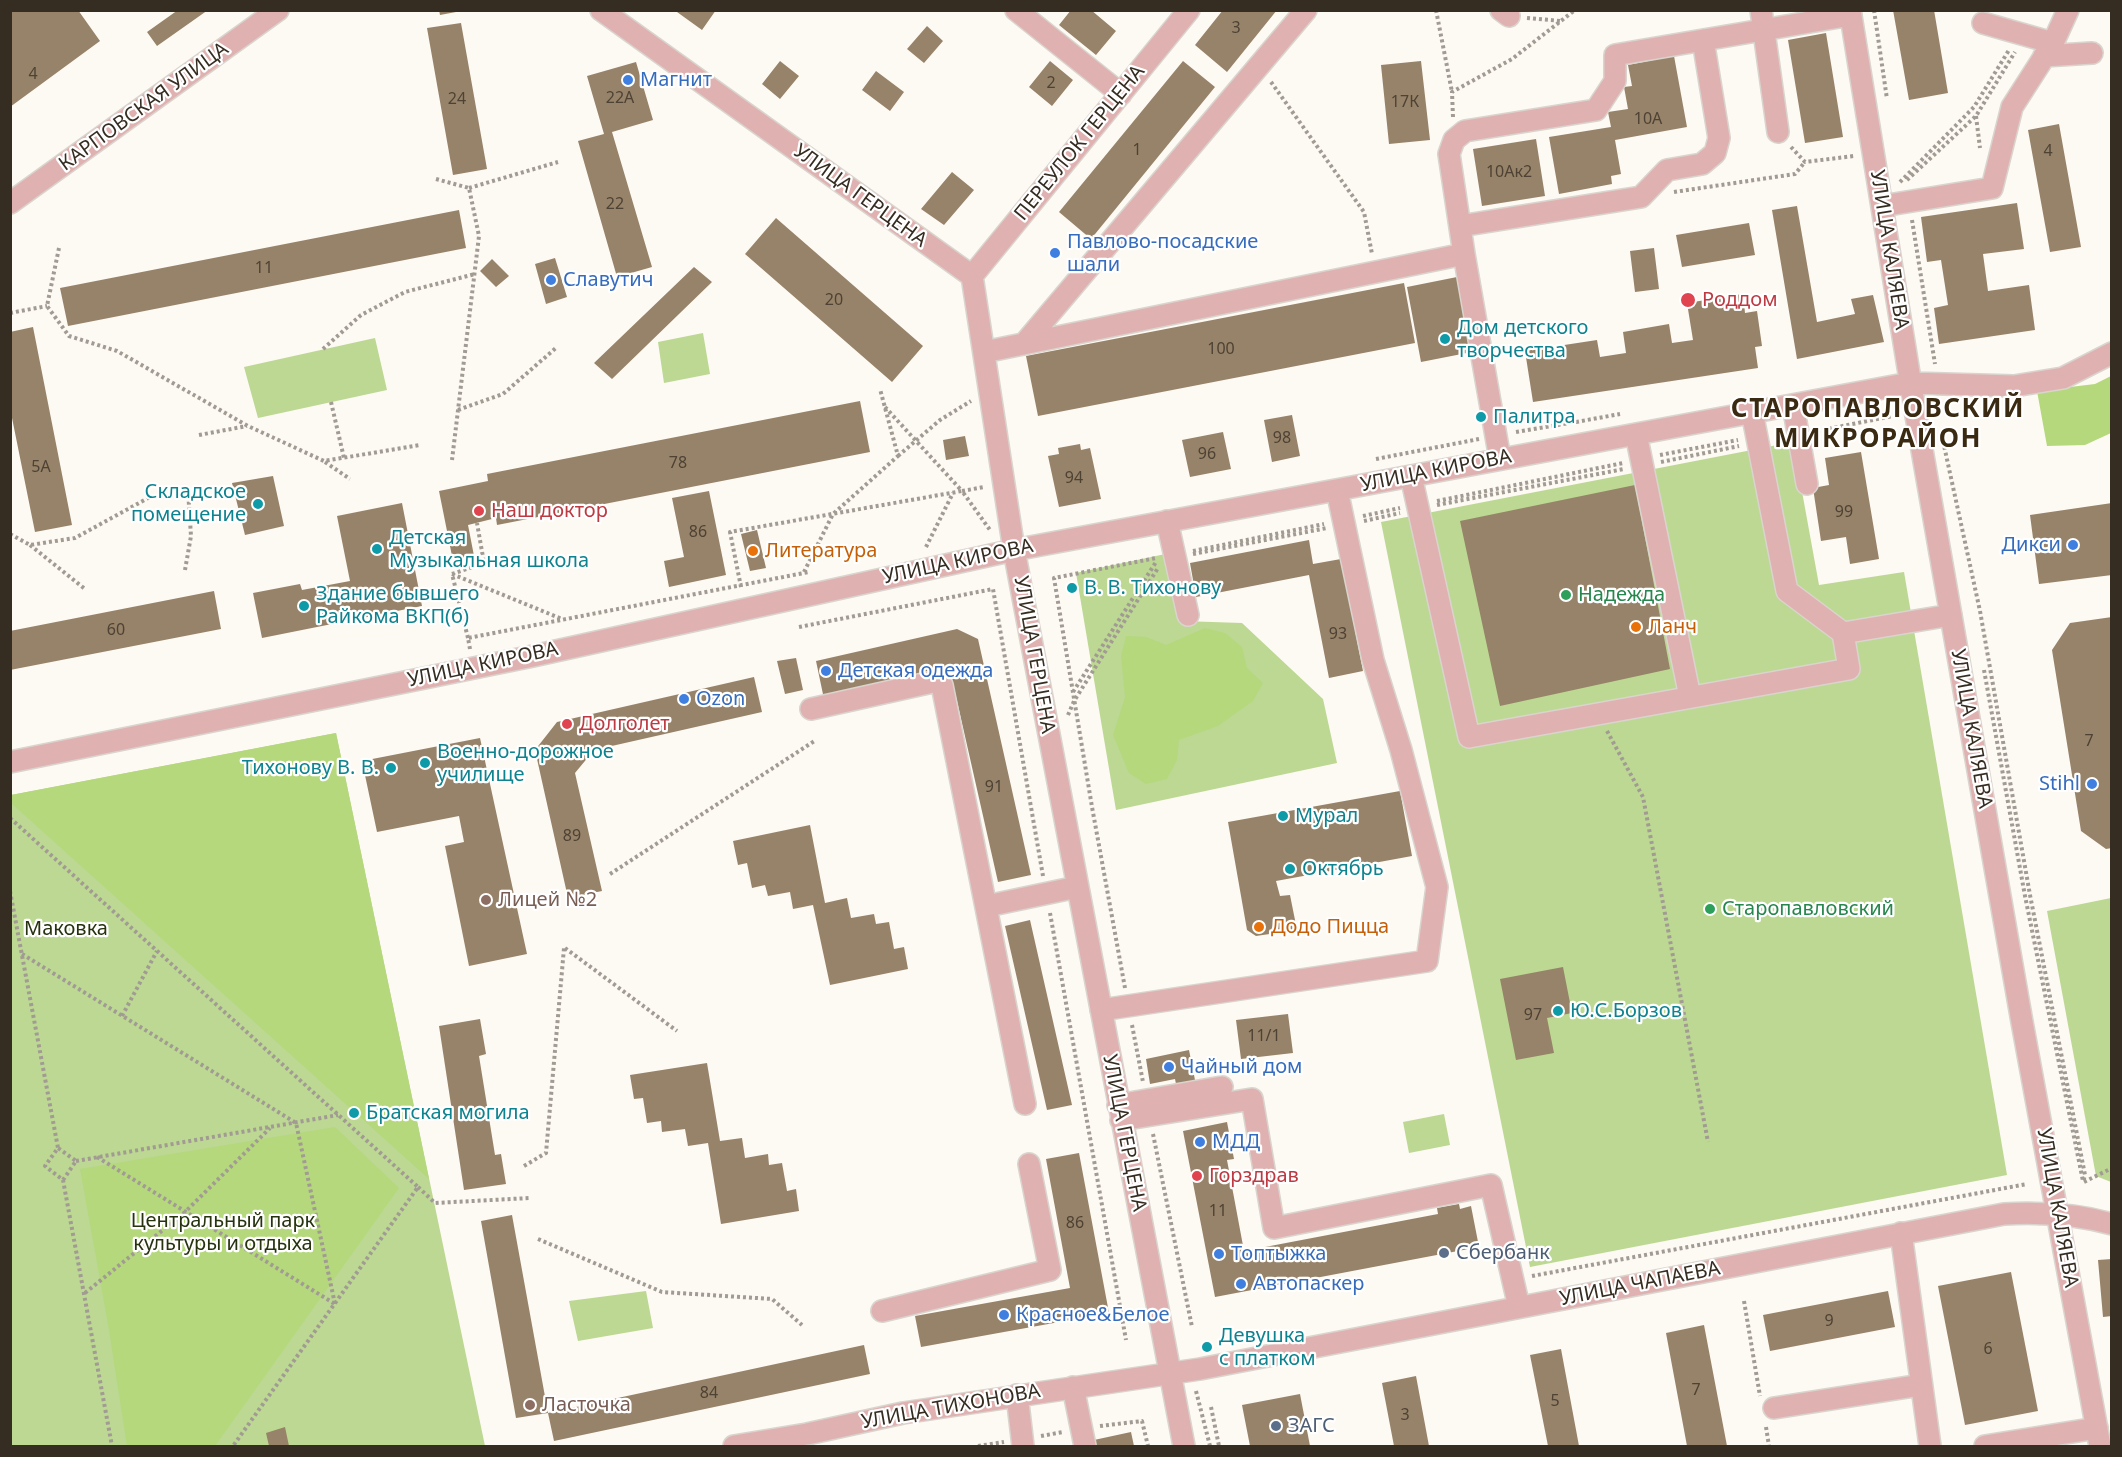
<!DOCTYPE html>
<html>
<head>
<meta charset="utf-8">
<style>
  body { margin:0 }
  #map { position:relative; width:2122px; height:1457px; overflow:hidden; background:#fdf9f3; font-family:"Noto Sans",sans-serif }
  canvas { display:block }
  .frame { position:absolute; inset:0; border:12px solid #362d22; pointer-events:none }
</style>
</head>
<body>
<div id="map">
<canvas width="2122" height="1457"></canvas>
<div class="frame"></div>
</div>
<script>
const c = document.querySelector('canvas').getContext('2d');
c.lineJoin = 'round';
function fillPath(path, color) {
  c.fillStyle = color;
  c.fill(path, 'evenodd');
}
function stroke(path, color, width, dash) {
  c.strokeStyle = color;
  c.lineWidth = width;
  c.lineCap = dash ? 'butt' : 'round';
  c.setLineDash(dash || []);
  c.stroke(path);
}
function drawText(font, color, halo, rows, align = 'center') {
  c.font = font + ' "Noto Sans",sans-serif';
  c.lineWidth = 4.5;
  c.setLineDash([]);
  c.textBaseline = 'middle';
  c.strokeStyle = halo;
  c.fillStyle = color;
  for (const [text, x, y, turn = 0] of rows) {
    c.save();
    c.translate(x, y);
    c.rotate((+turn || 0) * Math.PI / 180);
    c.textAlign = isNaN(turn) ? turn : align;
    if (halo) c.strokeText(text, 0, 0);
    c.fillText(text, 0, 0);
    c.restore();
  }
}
fillPath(new Path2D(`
  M703,333L710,374L664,383L658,342Z
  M375,338L387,390L258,418L244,367Z
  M1793,442L1819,585L1904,572L2007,1175L1530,1267L1381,522Z
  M1170,553L1182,621L1242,623L1323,699L1337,763L1116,810L1076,573Z
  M336,733L485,1446H11V795Z
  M2111,898H2112L2111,1182L2096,1176L2047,911Z
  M1444,1114L1450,1145L1409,1153L1403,1122Z
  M646,1291L653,1328L578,1341L569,1301Z`), '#bcd893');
fillPath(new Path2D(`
  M2111,376V433L2085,445L2047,446L2037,391L2095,384Z
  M1205,628L1225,633L1242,647L1247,668L1263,683L1253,701L1218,726L1179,740L1177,760L1167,779L1146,784L1129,773L1113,735L1125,697L1121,656L1126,636L1146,637L1166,645Z
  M336,733L429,1179L11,803V795Z
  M335,1127L399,1188L215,1446H127L108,1324L80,1169Z`), '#b5d87d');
fillPath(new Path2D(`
  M10,10H78L100,41L10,107Z
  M178,10H208L157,46L147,32Z
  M439,10H456V12L440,15Z
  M678,10H716L702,30L677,12Z
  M1071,10H1091L1116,31L1096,55L1059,25Z
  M1223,10H1277L1227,72L1195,45Z
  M1893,10H1934L1948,93L1909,100Z
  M461,23L487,169L453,175L427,28Z
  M927,26L943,41L924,63L907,49Z
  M1826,33L1843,137L1805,143L1788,40Z
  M1674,56L1687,127L1615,140L1621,174L1611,176L1612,184L1559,194L1549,137L1611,127L1608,112L1628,109L1624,87L1632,86L1628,65Z
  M780,61L799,76L780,99L762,84Z
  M1050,61L1073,80L1052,106L1029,87Z
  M1183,61L1215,87L1091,239L1059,212Z
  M1421,61L1430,140L1389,144L1381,65Z
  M636,62L653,120L612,132L652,267L617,277L578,141L604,134L587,76Z
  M876,71L904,92L890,111L862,90Z
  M2059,124L2081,247L2050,252L2028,130Z
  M1536,139L1545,196L1482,206L1473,149Z
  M952,172L974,190L944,225L921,209Z
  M2017,203L2024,249L1983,254L1988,291L2029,285L2035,330L1939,344L1934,308L1948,305L1941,260L1927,262L1921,217Z
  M1797,206L1817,322L1855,314L1851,299L1873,295L1884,342L1797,359L1772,210Z
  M459,210L466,248L68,326L60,288Z
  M776,218L923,346L892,382L745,254Z
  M1749,223L1755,255L1682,267L1676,235Z
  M1654,248L1659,289L1635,292L1630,251Z
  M555,258L567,297L546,304L535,264Z
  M492,259L509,276L496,287L480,271Z
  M694,267L712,282L612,379L594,363Z
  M1457,277L1472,352L1421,362L1407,287Z
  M1404,283L1415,343L1038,416L1026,356Z
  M1743,294L1745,313L1757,311L1762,346L1755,347L1758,368L1533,402L1525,351L1597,340L1600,357L1626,353L1623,332L1669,324L1672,343L1693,340L1687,303Z
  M33,327L72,525L35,532L10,408V332Z
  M860,401L870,452L497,525L496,518L468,525L475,561L454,566L439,491L488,481L487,474Z
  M1292,415L1300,456L1272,462L1264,420Z
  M1223,432L1231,469L1190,477L1182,440Z
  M965,436L969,456L946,460L943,440Z
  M1080,444L1081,450L1090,448L1101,499L1059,507L1048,456L1059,454L1058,448Z
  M1861,452L1879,559L1850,564L1846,537L1821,541L1813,488L1829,485L1825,458Z
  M273,476L284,526L245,535L232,483Z
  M1635,485L1670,669L1500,706L1460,521Z
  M709,491L726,575L669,587L664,561L684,557L672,498Z
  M402,503L422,606L262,638L253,593L300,584L302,590L350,581L337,516Z
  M2112,503V575L2039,584L2030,515Z
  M757,530L766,568L750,571L741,534Z
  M1309,540L1313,564L1341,559L1363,671L1329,678L1309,575L1196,597L1190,563Z
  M214,591L221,629L10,670V631Z
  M2112,617V848L2106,849L2081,831L2052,650L2070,623Z
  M957,629L978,639L1031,875L998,882L950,670L824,699L816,661Z
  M796,658L803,690L785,694L777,661Z
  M754,677L762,712L594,750L575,773L602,891L568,898L535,750L557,722Z
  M480,738L527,954L469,966L445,846L464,842L459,816L377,832L362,761Z
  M1400,791L1412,856L1276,881L1280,896L1290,895L1297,930L1256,936L1247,930L1228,822Z
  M810,825L825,903L847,898L851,918L874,914L876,924L889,922L894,949L904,947L908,969L830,985L813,905L793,909L790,892L768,896L765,885L752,888L747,863L738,865L733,841Z
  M1030,920L1072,1105L1047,1110L1005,926Z
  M1563,967L1572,1013L1547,1018L1554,1053L1516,1060L1500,979Z
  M1288,1014L1293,1053L1241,1059L1236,1020Z
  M480,1019L486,1054L479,1056L495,1155L501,1154L506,1184L464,1190L439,1026Z
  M1189,1050L1196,1085L1177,1089L1175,1079L1150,1084L1146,1059Z
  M707,1063L720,1141L742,1138L745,1158L768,1154L769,1165L782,1163L787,1191L796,1189L799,1211L721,1224L708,1143L688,1146L685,1129L662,1132L661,1121L647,1123L643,1098L634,1099L630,1075Z
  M1227,1122L1234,1159L1227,1160L1244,1251L1438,1214L1437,1208L1459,1204L1460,1209L1471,1206L1479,1247L1215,1297L1183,1131Z
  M1079,1153L1109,1313L921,1347L915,1316L1070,1288L1046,1159Z
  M512,1215L548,1413L516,1418L481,1221Z
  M2112,1259V1316L2103,1317L2098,1260Z
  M2011,1272L2038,1411L1965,1425L1938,1286Z
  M1888,1291L1895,1327L1770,1351L1763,1315Z
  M1704,1325L1727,1446H1687L1666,1333Z
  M864,1345L870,1374L554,1441L548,1413Z
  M1561,1349L1579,1446H1548L1530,1355Z
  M1416,1376L1429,1446H1394L1382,1383Z
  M1300,1394L1310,1446H1250L1242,1405Z
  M285,1427L289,1446H269L266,1433Z
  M1131,1432L1134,1446H1095L1094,1440Z`), '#978369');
const minor = new Path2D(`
  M601,10L972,276L1014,550L1184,1446
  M1016,10L1121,94
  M1501,10L1509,16
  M1761,10L1778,132
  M1850,10L1914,404L2022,1022L2100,1446
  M1983,23L2053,43
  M2044,56L2092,53
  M10,203L278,10
  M1882,206L1992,188L2012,107L2053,43L2068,10
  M1460,226L1641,197L1667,170L1702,164L1715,153L1719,138L1703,40
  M1464,254L1449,154L1454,140L1465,131L1596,110L1615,81V55L1851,15
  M972,276L1189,10
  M1024,344L1306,10
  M984,352L1464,254L1500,459
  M1793,405L1807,484
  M1636,434L1690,697
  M1411,476L1469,737L1849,669L1843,633L1787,591L1752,412
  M1167,521L1188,615
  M1843,633L1951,615
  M811,709L937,681L942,685L1025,1104
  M10,762L533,656L1014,550L1910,383L2014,386L2063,378L2112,353
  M987,906L1077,887
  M1101,1010L1427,961L1437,887L1401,750L1373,660L1337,490
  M1118,1105L1222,1087
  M1121,1120L1252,1099L1274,1228L1491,1185L1519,1307
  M1901,1233L1930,1446
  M882,1311L1050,1270L1029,1164
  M1073,1387L1085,1446
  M1017,1395L1023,1446
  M1774,1408L1921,1385
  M734,1446L807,1434L903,1413L1200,1369L2004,1214C2040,1212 2076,1214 2112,1224
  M1985,1446L2097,1428`);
stroke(minor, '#d9d4cd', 24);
stroke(new Path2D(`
  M1436,10L1452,92
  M1874,10L1887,99
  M1527,18L1561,21
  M1271,82L1364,212L1372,254
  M1976,116L1980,148
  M1453,117L1452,92L1512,59L1575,10
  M1791,147L1805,162L1854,156
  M436,179L469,188L479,236L452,460
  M1907,180L1976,116L2015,52
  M1900,182L1974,107L2009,50
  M469,188L558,162
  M1674,192L1795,174L1805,162
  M1912,220L1935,364
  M59,248L47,306L69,336L117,351L248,426L324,461L420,445
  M10,313L47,306
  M323,349L361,315L405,292L475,274
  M331,402L344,458
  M885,407L962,491L984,487
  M458,410L503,394L557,347
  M1576,422L1620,414
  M1817,431L1898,415
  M1516,432L1576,422
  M199,435L247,426
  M1943,441L1980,611L2030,895L2085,1175L2083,1182
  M1660,455L1738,440
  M898,456L940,420L971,401
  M1376,459L1479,439
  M325,462L350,479
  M1661,462L1739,446
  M1437,501L1623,463
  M1437,505L1624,469
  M1363,516L1400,508
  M1364,521L1400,513
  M10,534L30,545L75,538L150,497
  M30,545L85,589
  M926,547L953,493
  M1193,551L1324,524
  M1193,554L1327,528
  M185,570L191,536L188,490
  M804,572L833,514L898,456L880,389
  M452,574L484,563L477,523
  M741,587L730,532L962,491L990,530
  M799,627L993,589L1043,876
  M468,638L452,574L562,619
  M470,649L468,638L809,572
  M1984,670L2025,896L2083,1181
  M1073,692L1156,562
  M1068,715L1074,701L1158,568
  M1607,731L1643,797L1708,1142
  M10,818L418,1187L233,1446
  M610,874L816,740
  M10,891L58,1148
  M1050,913L1126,1340
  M565,948L677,1031
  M22,954L296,1123L335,1304
  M1125,988L1092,807L1054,578L1156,558
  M122,1016L157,951
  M1132,1025L1143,1082
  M1153,1134L1192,1327
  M97,1157L335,1304
  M76,1161L338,1115
  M524,1166L546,1153L564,948
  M63,1180L76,1161L58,1148L45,1166L63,1180L112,1446
  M2084,1182L2112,1168
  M418,1187L435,1203L530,1198
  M538,1239L662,1292L772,1299L802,1325
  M1532,1276L2027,1184
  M85,1293L185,1212L270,1128
  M1744,1301L1760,1396
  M1196,1391L1210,1446
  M1211,1407L1219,1446
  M1100,1426L1142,1421L1148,1446
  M1766,1427L1769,1446
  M1041,1436L1063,1432
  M978,1446L1004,1442`), '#a19b93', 4, [3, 3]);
stroke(minor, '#e0b1b1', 21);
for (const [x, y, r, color] of [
  [628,80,6,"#3f7fe0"],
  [1055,253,6,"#3f7fe0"],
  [551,280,6,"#3f7fe0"],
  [1688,300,8,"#e0444e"],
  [1445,339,6,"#0f9aa8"],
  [1481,417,6,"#0f9aa8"],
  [258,504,6,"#0f9aa8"],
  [479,511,6,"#e0444e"],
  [2073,545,6,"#3f7fe0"],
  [377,549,6,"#0f9aa8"],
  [753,551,6,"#e8710a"],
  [1072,588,6,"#0f9aa8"],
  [1566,595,6,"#2e9e5b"],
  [304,606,6,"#0f9aa8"],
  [1636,627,6,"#e8710a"],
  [826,671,6,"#3f7fe0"],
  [684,699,6,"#3f7fe0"],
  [567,724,6,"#e0444e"],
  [425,763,6,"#0f9aa8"],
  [391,768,6,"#0f9aa8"],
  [2092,784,6,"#3f7fe0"],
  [1283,816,6,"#0f9aa8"],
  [1290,869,6,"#0f9aa8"],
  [486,900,6,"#8d6e63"],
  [1710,909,6,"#2e9e5b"],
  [1259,927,6,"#e8710a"],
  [1558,1011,6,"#0f9aa8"],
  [1169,1067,6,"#3f7fe0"],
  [354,1113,6,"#0f9aa8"],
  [1200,1142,6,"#3f7fe0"],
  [1197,1176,6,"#e0444e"],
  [1444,1253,6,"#5c6f8a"],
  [1219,1254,6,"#3f7fe0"],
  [1241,1284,6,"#3f7fe0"],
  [1004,1315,6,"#3f7fe0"],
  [1207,1347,6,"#0f9aa8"],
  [530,1405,6,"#8d6e63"],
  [1276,1426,6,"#5c6f8a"]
]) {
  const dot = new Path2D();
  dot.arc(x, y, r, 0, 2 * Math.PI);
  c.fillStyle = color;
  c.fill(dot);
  stroke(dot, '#fff', 2);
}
drawText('16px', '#4e4234', null, [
  ["3",1236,28],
  ["4",33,74],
  ["2",1051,83],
  ["22А",620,98],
  ["24",457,99],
  ["17К",1405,102],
  ["10А",1648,119],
  ["1",1137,150],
  ["4",2048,151],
  ["10Ак2",1509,172],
  ["22",615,204],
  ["11",264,268],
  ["20",834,300],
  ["100",1221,349],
  ["98",1282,438],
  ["96",1207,454],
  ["78",678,463],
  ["5А",41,467],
  ["94",1074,478],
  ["99",1844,512],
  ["86",698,532],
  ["60",116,630],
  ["93",1338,634],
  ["7",2089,741],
  ["91",994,787],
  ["89",572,836],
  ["97",1533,1015],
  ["11/1",1264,1036],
  ["11",1218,1211],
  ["86",1075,1223],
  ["9",1829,1321],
  ["6",1988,1349],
  ["7",1696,1390],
  ["84",709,1393],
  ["5",1555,1401],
  ["3",1405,1415]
]);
drawText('20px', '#366cbe', '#fff', [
  ["Магнит",640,80],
  ["Павлово-посадские",1067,242],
  ["шали",1067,265],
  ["Славутич",563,280],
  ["Дикси",2061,545,"right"],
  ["Детская одежда",838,671],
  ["Ozon",696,699],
  ["Stihl",2080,784,"right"],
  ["Чайный дом",1181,1067],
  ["МДД",1212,1142],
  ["Топтыжка",1231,1254],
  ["Автопаскер",1253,1284],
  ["Красное&Белое",1016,1315]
], 'left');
drawText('20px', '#362d22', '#fff', [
  ["КАРПОВСКАЯ УЛИЦА",144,107,-36],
  ["ПЕРЕУЛОК ГЕРЦЕНА",1080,143,-51],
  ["УЛИЦА ГЕРЦЕНА",860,196,36],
  ["УЛИЦА КАЛЯЕВА",1889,250,81],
  ["УЛИЦА КИРОВА",1436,471,-11],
  ["УЛИЦА КИРОВА",958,562,-12],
  ["УЛИЦА ГЕРЦЕНА",1034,655,80],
  ["УЛИЦА КИРОВА",483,665,-12],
  ["УЛИЦА КАЛЯЕВА",1971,729,80],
  ["УЛИЦА ГЕРЦЕНА",1124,1133,79],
  ["УЛИЦА КАЛЯЕВА",2057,1208,80],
  ["УЛИЦА ЧАПАЕВА",1640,1284,-11],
  ["УЛИЦА ТИХОНОВА",951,1407,-10]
]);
drawText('20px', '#be3a42', '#fff', [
  ["Роддом",1702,300],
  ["Наш доктор",491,511],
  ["Долголет",579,724],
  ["Горздрав",1209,1176]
], 'left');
drawText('20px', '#0d838f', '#fff', [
  ["Дом детского",1457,328],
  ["творчества",1457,351],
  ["Палитра",1493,417],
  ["Складское",246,492,"right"],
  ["помещение",246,515,"right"],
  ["Детская",389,538],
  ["Музыкальная школа",389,561],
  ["В. В. Тихонову",1084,588],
  ["Здание бывшего",316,594],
  ["Райкома ВКП(б)",316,617],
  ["Военно-дорожное",437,752],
  ["училище",437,775],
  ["Тихонову В. В.",379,768,"right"],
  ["Мурал",1295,816],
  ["Октябрь",1302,869],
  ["Ю.С.Борзов",1570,1011],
  ["Братская могила",366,1113],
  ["Девушка",1219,1336],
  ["с платком",1219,1359]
], 'left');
drawText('20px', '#c56008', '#fff', [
  ["Литература",765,551],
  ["Ланч",1648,627],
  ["Додо Пицца",1271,927]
], 'left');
drawText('20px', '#27864d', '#fff', [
  ["Надежда",1578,595],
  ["Старопавловский",1722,909]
], 'left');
drawText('20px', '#785e54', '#fff', [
  ["Лицей №2",498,900],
  ["Ласточка",542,1405]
], 'left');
drawText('20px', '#26330e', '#fff', [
  ["Маковка",66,929],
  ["Центральный парк",223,1221],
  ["культуры и отдыха",223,1244]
]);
drawText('20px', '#4e5e75', '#fff', [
  ["Сбербанк",1456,1253],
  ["ЗАГС",1288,1426]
], 'left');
c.letterSpacing = '1.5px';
drawText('bold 26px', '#3b2a12', '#fff', [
  ["СТАРОПАВЛОВСКИЙ",1878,410],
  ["МИКРОРАЙОН",1878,440]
]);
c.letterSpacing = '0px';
</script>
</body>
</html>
